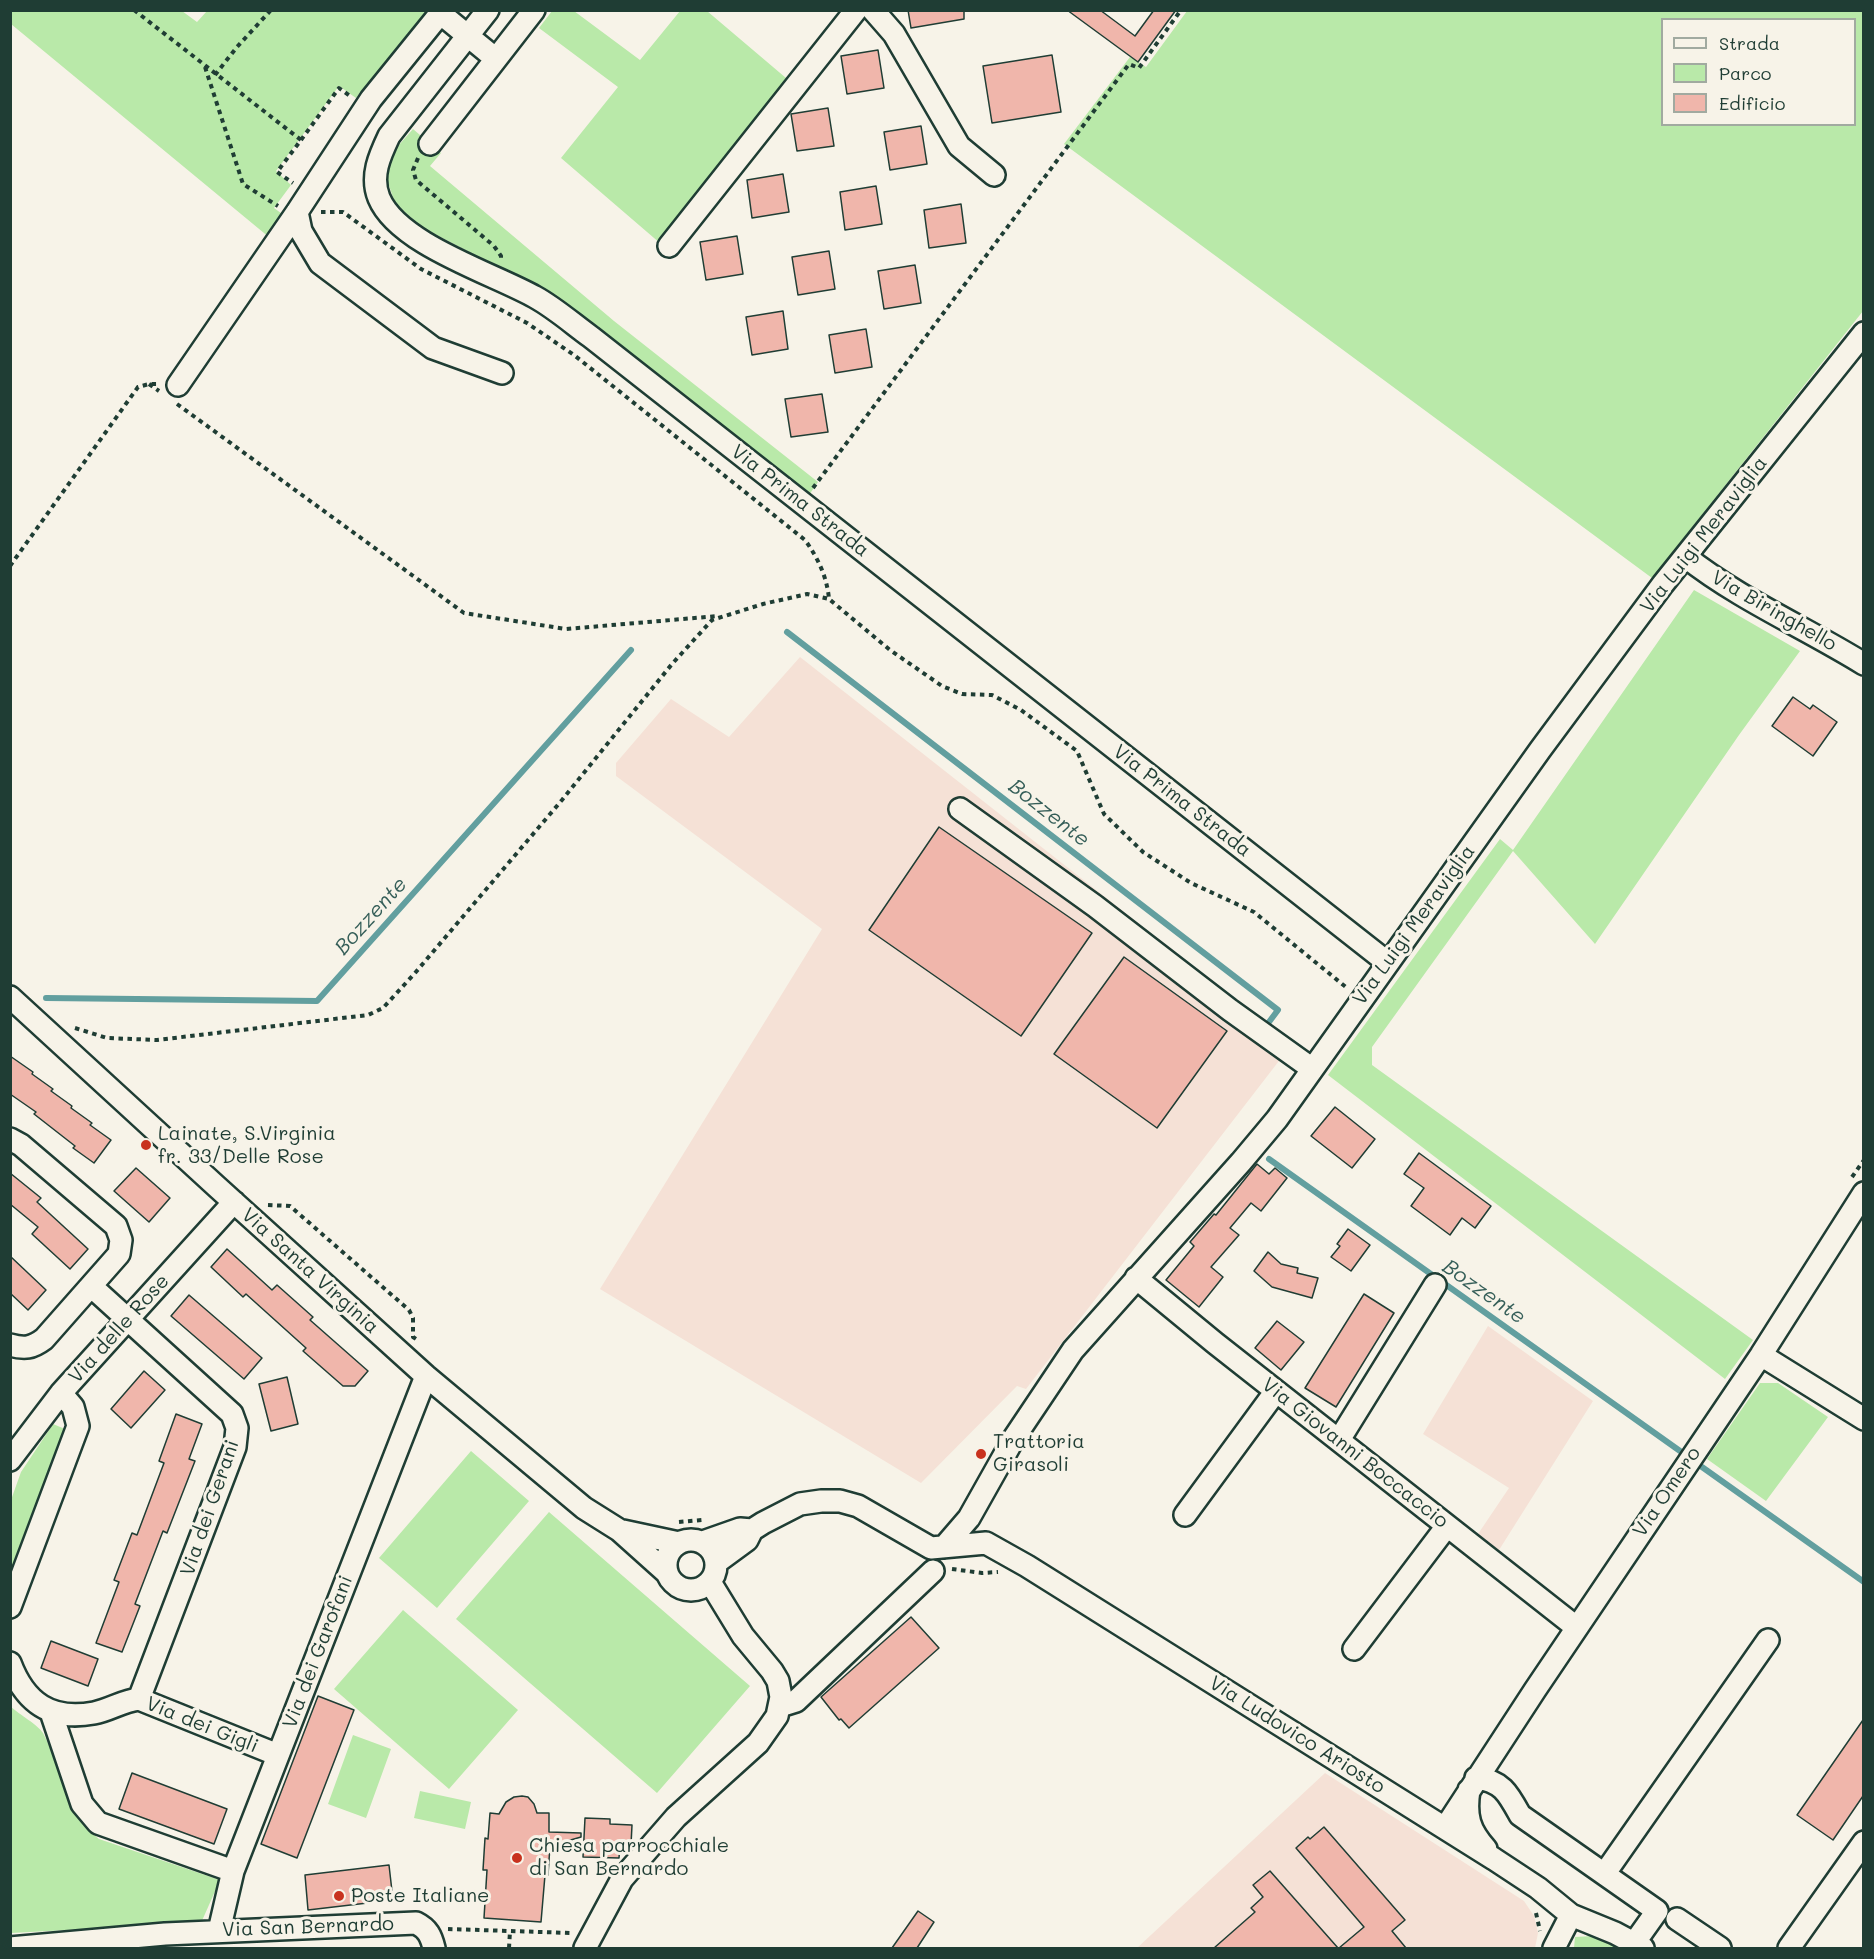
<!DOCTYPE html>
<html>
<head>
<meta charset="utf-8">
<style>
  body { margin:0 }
  #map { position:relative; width:1874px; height:1959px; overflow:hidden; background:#f7f3e8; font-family:Mali,sans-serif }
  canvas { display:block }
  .frame { position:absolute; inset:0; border:12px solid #1f3d34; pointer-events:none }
  .legend { position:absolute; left:1661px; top:18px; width:195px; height:108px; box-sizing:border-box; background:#f7f3e8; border:2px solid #a1aaa0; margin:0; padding:8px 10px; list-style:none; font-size:18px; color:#1f3d34 }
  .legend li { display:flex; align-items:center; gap:12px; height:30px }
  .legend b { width:30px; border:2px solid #a1aaa0 }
</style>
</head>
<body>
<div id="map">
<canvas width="1874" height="1959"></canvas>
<div class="frame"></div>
<ul class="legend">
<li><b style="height:8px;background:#f7f3e8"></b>Strada</li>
<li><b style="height:16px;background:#b9e9a9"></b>Parco</li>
<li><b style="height:16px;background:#f0b6ab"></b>Edificio</li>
</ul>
</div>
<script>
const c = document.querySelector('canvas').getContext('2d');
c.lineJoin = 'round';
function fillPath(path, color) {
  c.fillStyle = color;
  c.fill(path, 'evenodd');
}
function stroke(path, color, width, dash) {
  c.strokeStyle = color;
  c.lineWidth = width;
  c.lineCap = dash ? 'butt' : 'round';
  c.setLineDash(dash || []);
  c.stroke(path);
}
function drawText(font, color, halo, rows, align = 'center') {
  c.font = font + ' Mali,sans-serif';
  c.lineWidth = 6;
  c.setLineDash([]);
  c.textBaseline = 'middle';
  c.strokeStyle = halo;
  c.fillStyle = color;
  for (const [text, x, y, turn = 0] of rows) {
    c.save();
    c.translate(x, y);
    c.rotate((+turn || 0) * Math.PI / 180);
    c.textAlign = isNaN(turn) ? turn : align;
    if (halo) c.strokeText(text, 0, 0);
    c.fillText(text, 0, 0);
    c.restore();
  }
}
fillPath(new Path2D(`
  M800,657L1292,1044L1026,1389L1017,1386L921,1483L600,1289L822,929L616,776V763L671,699L729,737Z
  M1488,1326L1593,1401L1499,1550L1478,1534L1509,1488L1423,1434Z
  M1325,1773L1524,1901L1534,1916L1538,1933L1535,1948H1137Z`), '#f5e1d6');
fillPath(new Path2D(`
  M10,11H182L197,22L207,11H426L356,98L339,86L276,171L291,185L274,208L285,216L270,238L11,24Z
  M552,11H574L640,60L680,11H707L786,78L661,244L561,158L618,87L539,28Z
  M1187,11H1863V311L1652,578L1064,144L1130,57L1146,67ZM1662,20H1854V124H1662Z
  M413,129L441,153L430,166L614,321L818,482L809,495L569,309L502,269L421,227L395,203L386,177L390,155Z
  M1694,590L1800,651L1739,735L1595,944L1513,851L1372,1047V1065L1753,1340L1725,1379L1328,1075L1500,839L1513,850Z
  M1760,1383H1778L1828,1417L1766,1501L1707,1459Z
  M53,1424L65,1429L11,1575V1500L21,1472Z
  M471,1451L529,1501L437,1608L379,1558Z
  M549,1512L750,1686L657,1793L456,1619Z
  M403,1610L518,1710L449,1789L334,1689Z
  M11,1707C19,1714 38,1725 43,1733C62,1769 66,1813 99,1839L220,1880L201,1923L11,1933Z
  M353,1735L391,1749L366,1818L328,1804Z
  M420,1791L471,1802L465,1829L414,1818Z
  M1593,1936L1603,1939L1620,1948H1574L1575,1937Z`), '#b9e9a9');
stroke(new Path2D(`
  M787,632L1278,1010L1269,1022
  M46,998L317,1001L631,650
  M1269,1159L1680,1451
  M1702,1467L1864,1582`), '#629f9f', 6);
const building = new Path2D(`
  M908,10H964V19L911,28Z
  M1067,10H1100L1135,36L1154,10H1176L1138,62Z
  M878,50L884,88L847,94L841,56Z
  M1052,55L1061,112L992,123L983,66Z
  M828,108L834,146L797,151L791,114Z
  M921,126L927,164L890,170L884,132Z
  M783,174L789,212L752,218L747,180Z
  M876,186L882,224L845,230L840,192Z
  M961,204L966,243L929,248L924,210Z
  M737,236L743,274L706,280L700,242Z
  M829,251L835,289L798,295L792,257Z
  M915,265L921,303L884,309L878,271Z
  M783,311L788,349L752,355L746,317Z
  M866,329L872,367L835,373L829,335Z
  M822,394L828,432L791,437L785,399Z
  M1793,697L1810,709L1813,705L1837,722L1813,756L1772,726Z
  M939,827L1092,933L1021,1036L869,930Z
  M1124,957L1227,1031L1157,1128L1054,1054Z
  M10,1056L33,1072L32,1074L53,1089L51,1091L72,1106L71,1108L92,1123L90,1125L111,1140L94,1163L73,1148L75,1146L34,1114L36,1112L10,1094Z
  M1335,1107L1375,1139L1352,1168L1311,1136Z
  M1419,1153L1491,1206L1475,1228L1462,1218L1450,1235L1411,1206L1424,1188L1404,1174Z
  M1257,1164L1269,1174L1275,1168L1287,1178L1261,1211L1251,1203L1230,1228L1239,1235L1211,1267L1223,1277L1199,1307L1166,1280L1194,1246L1190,1242L1214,1214L1216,1215Z
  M136,1168L170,1198L149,1222L114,1191Z
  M10,1173L41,1198L37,1202L88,1249L70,1269L32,1234L38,1227L10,1204Z
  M1348,1229L1370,1245L1351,1271L1331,1257L1340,1246L1337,1244Z
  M227,1249L272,1290L277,1285L313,1317L310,1320L368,1371L355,1386H343L303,1351L306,1348L246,1294L243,1297L211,1267Z
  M1268,1252L1281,1264L1298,1268L1297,1273L1318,1278L1312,1298L1272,1287L1254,1271Z
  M10,1256L46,1290L28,1310L10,1293Z
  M1364,1294L1394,1313L1336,1407L1305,1388Z
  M189,1295L262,1358L244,1379L171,1316Z
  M1277,1321L1304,1342L1281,1370L1255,1348Z
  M144,1371L165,1390L131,1428L111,1409Z
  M287,1377L298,1424L271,1431L259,1384Z
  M176,1414L202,1424L189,1459L195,1461L167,1533L163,1531L135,1604L140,1606L122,1652L96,1643L119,1582L114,1580L132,1533L137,1535L164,1463L159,1461Z
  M911,1617L939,1648L849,1728L841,1719L839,1720L821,1697Z
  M51,1641L98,1659L88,1686L41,1668Z
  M318,1696L354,1710L297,1858L261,1844Z
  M1863,1720V1796L1833,1840L1797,1815Z
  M132,1773L227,1809L214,1844L119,1809Z
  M522,1796L528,1797L534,1804L537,1813H549V1832L581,1833V1837L550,1846L548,1875H545L541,1922L484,1918L487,1870H483L485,1838L488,1839L490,1813L499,1814L506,1802L514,1797Z
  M585,1818L610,1819V1824L632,1825L631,1845L620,1844L619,1858L583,1857Z
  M1324,1827L1405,1920L1392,1931L1406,1948H1339L1364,1927L1296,1848L1308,1837L1310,1839Z
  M389,1865L393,1900L308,1910L305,1875Z
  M1270,1871L1338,1948H1214L1255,1912L1251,1908L1263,1897L1253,1885Z
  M918,1911L934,1922L917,1948H892Z`);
fillPath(building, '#f0b6ab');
stroke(building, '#1f3d34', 1.5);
const minor = new Path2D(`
  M488,10L389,136C380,155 370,176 379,198C398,244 492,273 535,297C555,308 573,324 591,337L1388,963
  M873,10L894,34L959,146L994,175
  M440,13L496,59
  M430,144L534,10
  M297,212L301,231L320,263L433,348L502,373
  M669,246L856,10
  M178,385L297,212L371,99L443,10
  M1686,557C1739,599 1806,628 1864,664
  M960,809L1095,906L1230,1010L1311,1068
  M10,997L216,1186L426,1376L584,1508L619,1530L667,1573
  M10,1139L21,1145L116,1226L121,1240L119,1254L44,1339C32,1348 25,1349 10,1345
  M1136,1278L1215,1343L1576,1627
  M91,1286L232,1414L237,1428L235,1447L139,1699
  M1761,1355L1864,1419
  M1339,1440L1435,1285
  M10,1460L61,1393L234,1202
  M1185,1515L1276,1391
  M623,1531L679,1543
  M666 1565a25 25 0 1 1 50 0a25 25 0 1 1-50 0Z
  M703,1542L740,1529L752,1530
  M944,1547L969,1518L1014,1438L1073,1350L1241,1162L1277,1119L1540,750L1663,584L1864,333
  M717,1562L747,1540L752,1530L763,1523L800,1504L821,1501H840L858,1506L931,1548L986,1543L1027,1566L1494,1859L1538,1888L1571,1915L1615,1933L1643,1948
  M10,1607L78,1426L73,1407L61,1393
  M1354,1649L1447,1526
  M10,1663C25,1703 51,1721 94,1713C110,1710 122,1701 139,1699L278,1755
  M780,1706L796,1701L933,1571
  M51,1712L82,1804L98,1823L233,1871
  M1476,1778C1502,1781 1508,1793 1520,1815L1657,1911L1635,1942
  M1469,1790C1465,1816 1469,1830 1486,1849
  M1445,1828L1535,1690L1761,1355L1864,1193
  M1605,1873L1768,1640
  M1677,1919L1720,1948
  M219,1931L233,1871L426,1376
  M10,1948L165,1934L416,1923C428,1929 431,1936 434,1948
  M585,1948L622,1879L676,1817L758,1743L777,1716L781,1697L778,1681L772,1671L743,1636L710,1582
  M1554,1948L1571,1915
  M1789,1948L1864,1842`);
stroke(minor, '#1f3d34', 26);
stroke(new Path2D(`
  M134,10L301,140L277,172L293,183
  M205,67L243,184L278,206
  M215,75L237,47L271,10
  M301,140L339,88L350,96
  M418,158L413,170L416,180L494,246L501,256V260
  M321,212H343L421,269L527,323L574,355L805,540C818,558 827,577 829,599L890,650L942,686L962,694L992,695L1021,710L1077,751L1104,814L1143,852L1191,883L1254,912L1347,988
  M149,384L159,391
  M177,404L464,613L566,629L718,616
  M813,488L1129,64L1139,68L1181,10
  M10,566L138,387L149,384H159
  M75,1028L107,1038L157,1040L368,1015L383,1008L415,973L562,800L672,664L712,620L763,604L807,594L829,599
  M1852,1177L1864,1160
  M268,1205L290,1206L409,1310L413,1318V1337L416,1339
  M679,1522L702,1520
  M952,1569L982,1573L998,1572
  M1536,1913L1540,1931
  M448,1929L572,1933
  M509,1948L510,1931`), '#1f3d34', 4, [4.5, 4.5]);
stroke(minor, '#f7f3e8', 21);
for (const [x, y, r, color] of [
  [146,1145,6,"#c8321e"],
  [981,1454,6,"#c8321e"],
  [517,1858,6,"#c8321e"],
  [339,1896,6,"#c8321e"]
]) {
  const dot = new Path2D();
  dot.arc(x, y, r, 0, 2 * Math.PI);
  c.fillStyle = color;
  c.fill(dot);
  stroke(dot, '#f7f3e8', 2);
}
drawText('20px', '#1f3d34', '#f7f3e8', [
  ["Via Prima Strada",800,501,38],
  ["Via Luigi Meraviglia",1704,535,-52],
  ["Via Biringhello",1774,611,30],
  ["Via Prima Strada",1182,801,38],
  ["Via Luigi Meraviglia",1414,925,-54],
  ["Via Santa Virginia",310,1271,42],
  ["Via delle Rose",119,1329,-48],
  ["Via Giovanni Boccaccio",1355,1453,38],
  ["Via Omero",1667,1492,-56],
  ["Via dei Gerani",210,1508,-71],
  ["Via dei Garofani",318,1652,-69],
  ["Via dei Gigli",202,1725,22],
  ["Via Ludovico Ariosto",1297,1735,32],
  ["Via San Bernardo",308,1927,-2]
]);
drawText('20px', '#1f3d34', '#f7f3e8', [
  ["Lainate, S.Virginia",158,1134],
  ["fr. 33/Delle Rose",158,1157],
  ["Trattoria",993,1442],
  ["Girasoli",993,1465],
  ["Chiesa parrocchiale",529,1846],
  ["di San Bernardo",529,1869],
  ["Poste Italiane",351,1896]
], 'left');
drawText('italic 21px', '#355e58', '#f7f3e8', [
  ["Bozzente",1049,813,38],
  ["Bozzente",371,916,-48],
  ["Bozzente",1484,1292,35]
]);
</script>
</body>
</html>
